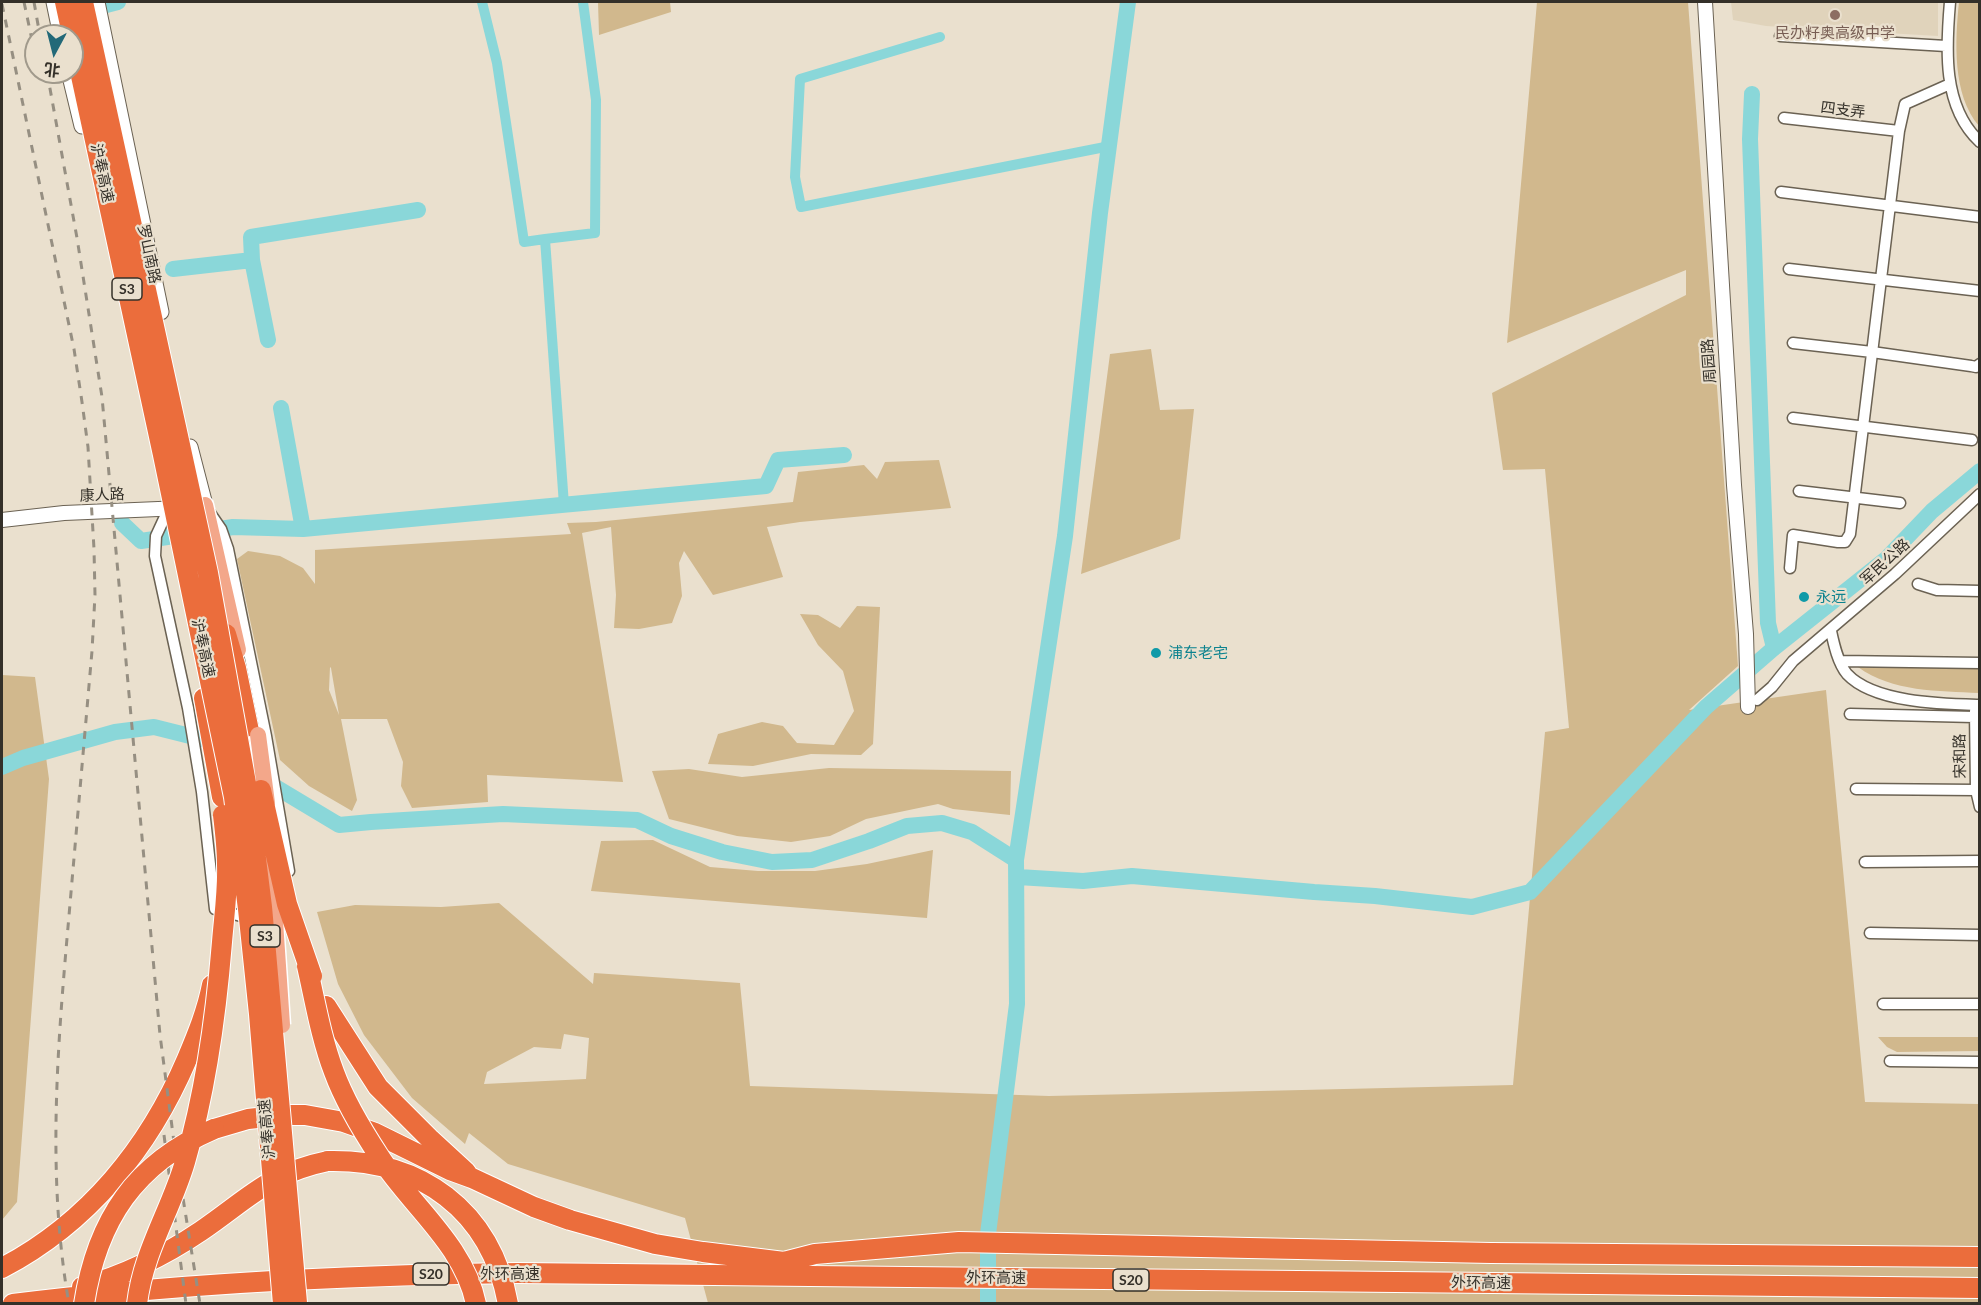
<!DOCTYPE html>
<html>
<head>
<meta charset="utf-8">
<style>
  body { margin:0 }
  #map { position:relative; width:1981px; height:1305px; overflow:hidden; background:#eae0ce; font-family:Lato,"Noto Sans SC",sans-serif }
  canvas { display:block }
  .frame { position:absolute; inset:0; border:3px solid #343029; pointer-events:none }
  .north { position:absolute; left:24px; top:24px; width:60px; height:60px; box-sizing:border-box; background:#eae0ce; border:2px solid #a19a8c; border-radius:50%; rotate:187deg; font-size:16px; font-weight:700; line-height:24px; text-align:center; color:#343029 }
  .north::after { content:''; display:block; margin:auto; width:21px; height:27px; background:#236978; clip-path:polygon(50% 0,100% 100%,50% 72%,0 100%) }
</style>
</head>
<body>
<div id="map">
<canvas width="1981" height="1305"></canvas>
<div class="frame"></div>
<div class="north">北</div>
</div>
<script>
const c = document.querySelector('canvas').getContext('2d');
c.lineJoin = 'round';
function fillPath(path, color) {
  c.fillStyle = color;
  c.fill(path, 'evenodd');
}
function stroke(path, color, width, dash) {
  c.strokeStyle = color;
  c.lineWidth = width;
  c.lineCap = dash ? 'butt' : 'round';
  c.setLineDash(dash || []);
  c.stroke(path);
}
function drawText(font, color, halo, rows, align = 'center') {
  c.font = font + ' Lato,"Noto Sans SC",sans-serif';
  c.lineWidth = 4.5;
  c.setLineDash([]);
  c.textBaseline = 'middle';
  c.strokeStyle = halo;
  c.fillStyle = color;
  for (const [text, x, y, turn = 0] of rows) {
    c.save();
    c.translate(x, y);
    c.rotate((+turn || 0) * Math.PI / 180);
    c.textAlign = isNaN(turn) ? turn : align;
    if (halo) c.strokeText(text, 0, 0);
    c.fillText(text, 0, 0);
    c.restore();
  }
}
fillPath(new Path2D(`
  M1731,2H1938V36L1766,26L1733,20Z`), '#e0d3bb');
fillPath(new Path2D(`
  M598,2H670L671,12L599,35Z
  M1537,2H1688L1738,666L1689,710L1826,690L1865,1102L1979,1104V1303H708L685,1218L508,1164L469,1133L465,1144L412,1098L364,1035L338,984L317,912L355,905L441,907L499,903L593,984L594,973L740,983L750,1086L1049,1096L1513,1085L1545,732L1569,728L1545,469L1503,470L1492,393L1686,295V270L1507,343ZM564,1034L589,1038L586,1079L484,1084L487,1072L534,1047L561,1049Z
  M1959,2H1979V126C1952,95 1955,40 1959,2Z
  M1151,349L1160,410L1194,409L1180,539L1081,574L1110,354Z
  M939,460L951,508L800,522L767,527L783,577L713,595L684,551L679,563L682,596L672,623L639,629L614,628L616,595L611,527L582,533L623,782L487,775L488,802L412,808L401,786L403,762L387,719H341L357,800L352,811L309,786L280,760L237,559L248,551L280,556L303,568L315,584V550L571,534L567,523L596,522L793,502L798,472L864,465L877,479L885,462ZM330,667L331,668L339,715L329,690Z
  M857,606L880,607L873,744L861,755L811,754L753,766L708,764L718,734L762,722L783,726L797,743L834,745L854,711L843,671L818,645L800,614L818,615L840,628Z
  M1858,667L1979,668V693C1939,691 1892,692 1858,667Z
  M2,675L35,677L49,779L17,1202L2,1220Z
  M829,768L1011,771L1010,815L953,809L938,804L866,819L830,836L791,842L737,836L669,819L652,771L689,769L742,777Z
  M653,840L710,867L758,871H815L867,864L933,850L927,918L591,891L601,841Z
  M1878,1037H1979V1051L1897,1052L1887,1047Z`), '#d1b88d');
stroke(new Path2D(`
  M482,2L497,63L524,242L545,239
  M940,37L800,79L795,177L801,207L1110,146
  M564,505L545,239L595,233L596,100L583,2`), '#8ad7d9', 10);
stroke(new Path2D(`
  M86,8L91,9L118,2
  M1752,94L1750,139L1768,623L1774,648
  M252,260L268,340
  M173,269L252,260L251,237L418,210
  M281,408L303,529
  M122,523L141,541L233,527L303,529L766,486L778,460L844,455
  M2,767L23,758L115,732L154,727L222,744
  M264,780L339,825L371,822L503,814L637,820L671,836L722,852L772,862L812,860L869,841L907,826L942,823L972,832L1016,860
  M1018,877L1083,881L1132,876L1314,892L1375,896L1472,907L1530,892L1706,707L1774,648L1886,559L1932,511L1980,471
  M988,1304V1234L1017,1004L1016,860L1065,536L1100,213L1128,2`), '#8ad7d9', 16);
const minor = new Path2D(`
  M1950,2C1946,48 1942,107 1980,142
  M1780,36L1946,46
  M1784,118L1899,131
  M1781,192L1980,217
  M1789,269L1980,291
  M1793,343L1872,352L1971,366L1976,367L1980,364
  M1793,418L1972,440
  M1799,491L1900,503
  M169,508L156,536L155,556L188,708L202,792L215,909L252,919
  M210,513L221,529L228,549L266,736L289,871
  M1790,568L1793,535L1838,542H1845L1850,534L1899,131L1905,104L1950,84
  M1918,584L1937,590L1980,591
  M1831,631C1834,645 1838,663 1847,674C1874,703 1943,704 1980,705
  M1841,661L1980,663
  M1757,700L1772,687L1793,661L1895,574L1980,494
  M1975,711L1976,790L1980,807
  M1850,714L1974,717
  M1856,789L1976,790
  M1865,862L1980,861
  M1870,933L1980,935
  M1883,1004H1980
  M1890,1061L1980,1062`);
const tertiary = new Path2D(`
  M1705,2L1734,485L1746,634L1748,707
  M2,520L64,513L182,508`);
const secondary = new Path2D(`
  M54,2L61,36
  M97,2L161,312
  M69,72L82,126
  M190,447L205,505`);
const primary = new Path2D(`
  M205,505L238,650`);
const motorway = new Path2D(`
  M226,634L236,668L255,760
  M204,698L222,797
  M326,1006L378,1087L429,1138L466,1172
  M214,1129L248,1119L285,1115H305L344,1122L375,1133L450,1170L472,1178L534,1207L570,1220L655,1244L703,1252L784,1262L815,1254L959,1242L1491,1253L1980,1257
  M2,1268C88,1223 149,1148 187,1059C197,1035 207,1011 212,985
  M82,1287C125,1275 164,1256 201,1231C248,1199 269,1173 328,1161
  M13,1304C180,1283 349,1275 518,1273L1980,1288`);
stroke(minor, '#6b6253', 13);
stroke(tertiary, '#6b6253', 16);
stroke(secondary, '#6b6253', 17);
stroke(primary, '#fff', 19);
stroke(motorway, '#fff', 22);
stroke(minor, '#fff', 10);
stroke(tertiary, '#fff', 14);
stroke(secondary, '#fff', 15);
stroke(primary, '#f3a78a', 16);
stroke(motorway, '#eb6d3c', 20);
stroke(new Path2D(`
  M24,2L36,59
  M34,2L40,36
  M2,4L74,349L82,402L88,447L94,549L95,595L92,651C84,743 76,835 68,927C57,1052 47,1179 69,1304
  M47,72L77,238L102,397L160,1035L174,1142L200,1304
  M164,1135L186,1304`), '#968f82', 3, [8, 8]);
const primaryBridge = new Path2D(`
  M258,735L267,803
  M271,862L282,1025`);
const motorwayBridge = new Path2D(`
  M65,2L163,455L234,797L248,909L259,1014L283,1304
  M83,2L208,573L248,794L262,907L297,1303
  M261,790L287,904L312,976
  M307,966C315,1001 321,1038 334,1072C345,1102 362,1130 379,1156C410,1205 464,1244 476,1304
  M328,1161C420,1159 491,1210 508,1304
  M84,1304C97,1220 135,1163 214,1129
  M137,1304C143,1252 171,1210 185,1162C206,1090 216,1017 222,942C224,917 228,890 227,865C227,848 225,831 223,815`);
stroke(primaryBridge, '#fff', 19, []);
stroke(motorwayBridge, '#fff', 22, []);
stroke(primaryBridge, '#f3a78a', 16);
stroke(motorwayBridge, '#eb6d3c', 20);
for (const [x, y, r, color] of [
  [1835,15,6,"#8d6e63"],
  [1804,597,6,"#0f9aa8"],
  [1156,653,6,"#0f9aa8"]
]) {
  const dot = new Path2D();
  dot.arc(x, y, r, 0, 2 * Math.PI);
  c.fillStyle = color;
  c.fill(dot);
  stroke(dot, '#eae0ce', 2);
}
for (const [x, y, w] of [
  [127,289,30],
  [265,936,30],
  [431,1274,36],
  [1131,1280,36]
]) {
  const box = new Path2D();
  box.roundRect(x - w / 2, y - 11, w, 22, 4.5);
  c.fillStyle = '#eae0ce';
  c.fill(box);
  stroke(box, '#343029', 1.5);
}
drawText('bold 14px', '#343029', null, [
  ["S3",127,289],
  ["S3",265,936],
  ["S20",431,1274],
  ["S20",1131,1280]
]);
drawText('15px', '#785e54', '#eae0ce', [
  ["民办籽奥高级中学",1835,33]
]);
drawText('15px', '#343029', '#eae0ce', [
  ["四支弄",1843,110,7],
  ["沪奉高速",102,173,78],
  ["罗山南路",149,254,78],
  ["周园路",1709,361,-94],
  ["康人路",102,495,-2],
  ["军民公路",1885,562,-42],
  ["沪奉高速",203,648,78],
  ["宋和路",1960,756,-91],
  ["沪奉高速",267,1129,-95],
  ["外环高速",510,1274],
  ["外环高速",996,1278,1],
  ["外环高速",1481,1283,1]
]);
drawText('15px', '#0d838f', '#eae0ce', [
  ["永远",1816,597],
  ["浦东老宅",1168,653]
], 'left');
</script>
</body>
</html>
